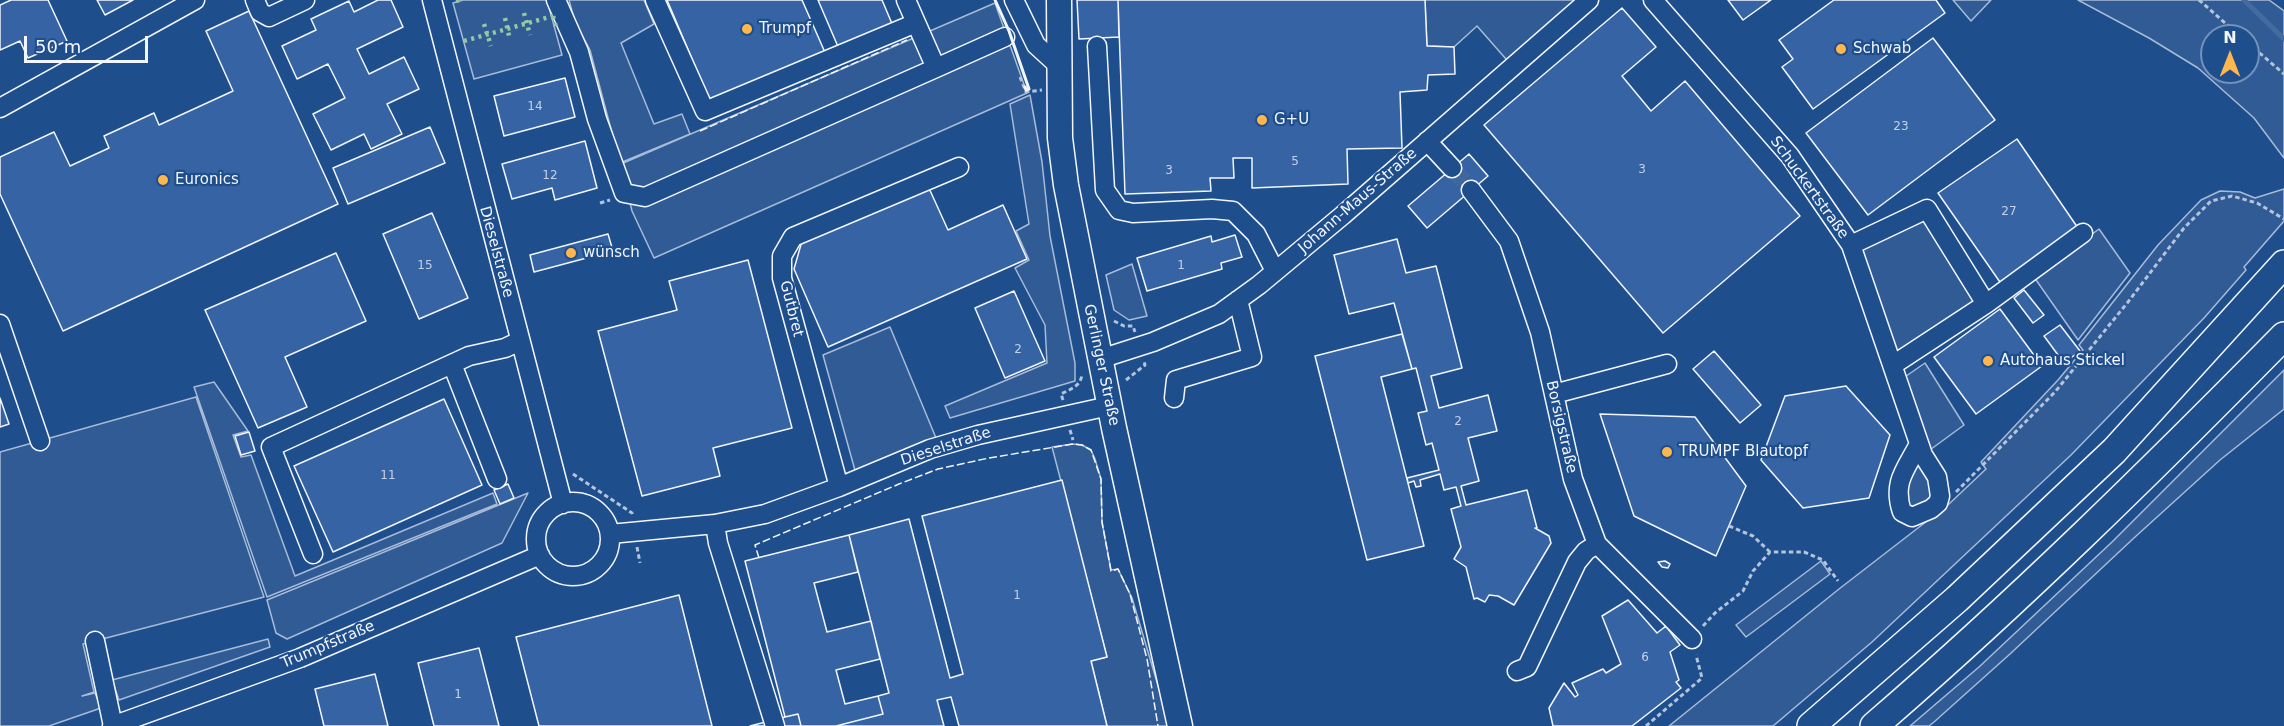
<!DOCTYPE html>
<html>
<head>
<meta charset="utf-8">
<style>
  body { margin:0 }
  #map { position:relative; width:2284px; height:726px; overflow:hidden; background:#1f4e8c; font-family:"DejaVu Sans",sans-serif }
  canvas { display:block }
  .north { position:absolute; left:2200px; top:24px; width:60px; height:60px; box-sizing:border-box; background:#1f4e8c; border:2px solid #7391ba; border-radius:50%; rotate:0deg; font-size:16px; font-weight:700; line-height:24px; text-align:center; color:#f2f6ff }
  .north::after { content:''; display:block; margin:auto; width:21px; height:27px; background:#ffb74d; clip-path:polygon(50% 0,100% 100%,50% 72%,0 100%) }
  .scale { position:absolute; left:24px; top:36px; width:124px; height:27px; box-sizing:border-box; border:3px solid #f2f6ff; border-top:0; padding-left:8px; font-size:18px; line-height:21px; white-space:nowrap; color:#f2f6ff; -webkit-text-stroke:4px #1f4e8c; paint-order:stroke }
</style>
</head>
<body>
<div id="map">
<canvas width="2284" height="726"></canvas>
<div class="north">N</div>
<div class="scale">50 m</div>
</div>
<script>
const c = document.querySelector('canvas').getContext('2d');
c.lineJoin = 'round';
function fillPath(path, color) {
  c.fillStyle = color;
  c.fill(path, 'evenodd');
}
function stroke(path, color, width, dash) {
  c.strokeStyle = color;
  c.lineWidth = width;
  c.lineCap = dash ? 'butt' : 'round';
  c.setLineDash(dash || []);
  c.stroke(path);
}
function drawText(font, color, halo, rows, align = 'center') {
  c.font = font + ' "DejaVu Sans",sans-serif';
  c.lineWidth = 4.5;
  c.setLineDash([]);
  c.textBaseline = 'middle';
  c.strokeStyle = halo;
  c.fillStyle = color;
  for (const [text, x, y, turn = 0] of rows) {
    c.save();
    c.translate(x, y);
    c.rotate((+turn || 0) * Math.PI / 180);
    c.textAlign = isNaN(turn) ? turn : align;
    if (halo) c.strokeText(text, 0, 0);
    c.fillText(text, 0, 0);
    c.restore();
  }
}
const built = new Path2D(`
  M463,0H547L562,55L474,79L453,3Z
  M569,0H644L654,24L621,43L654,124L682,114L690,134L620,163L590,50L575,22Z
  M1425,0H1589L1513,67L1477,26L1454,47L1427,46Z
  M1953,0H1991L1971,21Z
  M2078,0H2269L2284,11V158L2254,118L2198,68L2149,38ZM2212,36H2248V72H2212Z
  M995,3L1027,93L654,258L632,211L621,164Z
  M1030,95L1042,162L1050,236L1075,363V381L950,418L945,406L1047,363L1045,325L1015,268L1029,260L1016,231L1029,224L1010,104Z
  M2284,189V221L2244,267L2246,270L2204,318L2071,455L1872,642L1773,726H1669L1839,589L1949,504L1986,469L1981,462L2058,380L2083,350L2079,345L2158,245L2201,200L2220,191L2240,192L2255,198Z
  M1927,209L1986,304L1893,365L1851,245Z
  M2099,229L2130,273L2078,340L2034,277Z
  M1132,264L1147,316L1129,320L1114,310L1106,275Z
  M890,327L936,438L856,474L823,355Z
  M1925,363L1964,425L1923,455L1940,496L1912,517L1898,484L1919,443L1899,381Z
  M2284,370V409L2220,460L2135,537L2010,654L1934,722L1929,726H1910L1979,667L2112,542Z
  M214,382L248,431L233,435L241,457L251,455L295,576L493,493L497,504L267,597L194,387Z
  M196,397L264,597L83,644L94,692L82,696L95,693L101,708L49,726H0V452Z
  M1073,444L1082,445L1091,450L1095,459L1101,479L1102,522L1111,570L1118,569L1132,598L1170,726H1107L1091,661L1107,657L1052,447Z
  M528,493L502,543L287,639L276,633L267,600Z
  M1821,561L1830,574L1746,637L1736,625Z
  M268,639L270,647L119,700L112,680Z`);
fillPath(built, '#305b95');
stroke(built, '#a8bbd7', 1.5);
stroke(new Path2D(`
  M2244,0L2284,39`), '#446ba0', 5);
const building = new Path2D(`
  M11,0H48L67,41L28,58L20,41L0,50V5Z
  M97,0H133L105,15Z
  M378,0H391L403,27L357,49L369,74L404,57L419,89L387,104L402,134L371,149L364,134L331,150L313,114L345,98L328,64L297,79L282,46L316,30L311,19L349,1L354,12Z
  M667,0H802L827,57L712,106Z
  M818,0H882L893,26L839,49Z
  M1077,0H1118L1119,37L1079,39Z
  M1118,0H1425L1427,46L1454,47L1455,74L1428,75L1427,90L1400,92L1402,148L1347,149L1348,184L1252,188V158H1233L1234,178H1210L1211,191L1125,194Z
  M1728,0H1771L1743,20Z
  M1834,0H1936L1945,13L1813,109L1782,67L1793,59L1779,40Z
  M1622,8L1656,47L1622,76L1651,111L1685,81L1800,216L1663,333L1484,125Z
  M249,11L338,204L63,331L0,194V157L54,132L70,166L109,148L104,136L154,113L159,125L233,91L206,31Z
  M1933,38L1995,120L1868,215L1806,133Z
  M565,78L575,117L504,136L494,96Z
  M430,127L445,163L348,204L333,168Z
  M2017,139L2080,231L2002,285L1938,193Z
  M585,141L597,188L555,200L552,188L512,199L502,164Z
  M1469,154L1488,176L1427,228L1408,206Z
  M928,186L948,230L1003,205L1027,259L828,347L794,269L802,241Z
  M432,213L468,298L419,319L383,234Z
  M608,234L613,251L534,272L530,255Z
  M1235,235L1242,257L1221,263L1222,269L1147,291L1137,258L1211,236L1212,242Z
  M1397,239L1406,273L1436,266L1462,368L1431,376L1439,408L1488,395L1497,431L1468,438L1479,481L1461,486L1466,505L1527,490L1537,528H1535L1549,536L1551,543L1514,605L1498,596L1489,595L1485,602L1477,598L1474,599L1466,567L1454,559L1461,547L1451,509L1461,506L1456,487L1444,490L1440,474L1420,480L1421,486L1416,487L1414,481L1408,483L1407,478L1439,470L1432,443L1426,445L1418,413L1427,411L1416,368L1412,369L1394,303L1349,314L1334,255Z
  M336,253L366,321L285,357L307,407L258,428L205,310Z
  M748,260L792,428L713,448L720,476L642,496L598,331L677,310L669,281Z
  M2024,290L2044,315L2033,323L2014,298Z
  M1014,291L1045,361L1005,378L975,308Z
  M2000,309L2042,366L1976,414L1934,357Z
  M2060,325L2080,351L2064,363L2044,336Z
  M1402,334L1412,369L1381,377L1424,546L1367,560L1315,356Z
  M1714,351L1761,405L1740,423L1693,369Z
  M1846,386L1890,435L1869,498L1803,508L1761,460L1785,396Z
  M0,398L9,424L0,427Z
  M444,399L482,485L333,552L294,466Z
  M1600,414L1695,417L1746,486L1716,556L1634,516Z
  M249,432L255,451L241,455L235,436Z
  M1062,480L1107,657L1091,661L1107,726H959L951,697L937,700L944,726H836L883,714L878,696L889,693L849,535L909,519L950,678L963,674L922,516Z
  M508,484L514,498L500,504L494,490Z
  M849,535L858,572L814,583L827,632L871,621L880,659L836,670L845,704L878,696L883,714L836,726H801L798,714L785,717L745,561Z
  M1665,561L1670,564L1668,568L1662,567L1658,562Z
  M679,595L712,726H539L516,637Z
  M1628,600L1657,633L1666,626L1680,645L1670,652L1679,680L1676,682L1681,688L1632,726H1553L1549,708L1564,683L1575,697L1578,695L1572,683L1603,669L1606,673L1621,664L1602,616Z
  M479,648L499,726H434L418,663Z
  M375,674L388,726H324L315,689Z
  M798,714L801,726H750L785,717Z`);
fillPath(building, '#3563a3');
stroke(building, '#f2f6ff', 1.5);
stroke(new Path2D(`
  M1452,168L1471,190`), '#3f679d', 18, [18, 9]);
const minor = new Path2D(`
  M255,0L260,12L269,17L305,0
  M432,0L563,504
  M556,0L579,52L597,119L624,193L645,197L936,68L906,0
  M655,0L705,111L916,23
  M1014,0L1036,45L1059,66
  M1653,0L1790,156L1851,245L1923,455L1937,477L1940,496L1938,503L1931,509L1912,517L1902,512C1892,482 1906,469 1919,444
  M1097,46L1105,190L1119,210L1133,213L1212,209L1233,211L1256,234L1275,271
  M936,68L1005,37
  M0,108L195,0
  M1427,141L1452,168
  M1471,190L1509,241L1540,332L1573,479L1597,544L1692,639
  M1851,245L1927,209L1986,304L1893,365
  M1986,304L2083,233
  M0,324L40,441
  M1100,359L1153,342L1219,314L1259,285L1343,215L1589,0
  M452,364L497,479
  M1554,394L1667,364
  M1174,398L1176,380L1252,357L1238,300
  M839,487L782,278V256L793,237L959,167
  M536 539a37 37 0 1 1 74 0a37 37 0 1 1-74 0Z
  M715,524L718,543L775,726
  M610,534L715,524L765,514L839,487L930,449L978,435L1109,406
  M313,554L271,447L469,356L505,348L520,341
  M95,641L113,726
  M1517,671L1527,667L1577,562L1586,551L1597,544
  M112,726L300,658L540,555`);
const major = new Path2D(`
  M1059,0L1060,138L1066,185L1114,428L1180,726`);
const highway = new Path2D(`
  M1811,726L1957,599L2114,451L2284,264
  M1874,726C2017,603 2152,470 2284,336`);
stroke(minor, '#f2f6ff', 21);
stroke(major, '#f2f6ff', 27);
stroke(highway, '#f2f6ff', 30);
stroke(new Path2D(`
  M2199,0L2240,36
  M2248,43L2284,74
  M1020,77L1026,92L1042,90
  M600,203L610,200
  M1114,321L1124,326H1133L1135,332
  M1126,380L1145,365L1144,361
  M1063,400L1061,394C1071,389 1081,386 1082,374
  M1070,430L1073,440
  M573,474L632,513L633,517
  M1956,492L2055,392L2128,302L2184,228L2211,201L2232,196L2257,203L2284,219
  M1729,526L1753,536L1770,552
  M637,547L640,563
  M1703,626L1715,613L1743,591L1753,571L1770,552H1804L1823,560L1838,581
  M1646,726L1702,678L1696,655`), '#b3c4dc', 3, [4.5, 3]);
stroke(minor, '#1f4e8c', 18);
stroke(major, '#1f4e8c', 24);
stroke(highway, '#1f4e8c', 27);
stroke(new Path2D(`
  M456,1L459,0
  M524,13L530,35
  M553,16L556,27
  M505,18L510,40
  M484,24L491,46
  M464,41L553,16`), '#97c8a6', 4.5, [3, 4.5]);
stroke(new Path2D(`
  M700,131L907,40
  M759,558L755,545L899,484L938,469L989,458L1073,444L1082,445L1091,450L1101,479L1102,522L1111,571L1118,569L1130,594L1147,659L1158,726`), '#f2f6ff', 1.5, [8, 3]);
stroke(new Path2D(`
  M995,0L1009,31L1029,89L1026,90L1025,87`), '#f2f6ff', 3);
for (const [x, y, r, color] of [
  [747,29,6,"#ffb74d"],
  [1841,49,6,"#ffb74d"],
  [1262,120,6,"#ffb74d"],
  [163,180,6,"#ffb74d"],
  [571,253,6,"#ffb74d"],
  [1988,361,6,"#ffb74d"],
  [1667,452,6,"#ffb74d"]
]) {
  const dot = new Path2D();
  dot.arc(x, y, r, 0, 2 * Math.PI);
  c.fillStyle = color;
  c.fill(dot);
  stroke(dot, '#1f4e8c', 2);
}
drawText('12px', '#c3d1e8', null, [
  ["14",535,107],
  ["23",1901,127],
  ["5",1295,162],
  ["3",1642,170],
  ["3",1169,171],
  ["12",550,176],
  ["27",2009,212],
  ["15",425,266],
  ["1",1181,266],
  ["2",1018,350],
  ["2",1458,422],
  ["11",388,476],
  ["1",1017,596],
  ["6",1645,658],
  ["1",458,695]
]);
drawText('15px', '#f2f6ff', '#1f4e8c', [
  ["Trumpf",759,29],
  ["Schwab",1853,49],
  ["G+U",1274,120],
  ["Euronics",175,180],
  ["wünsch",583,253],
  ["Autohaus Stickel",2000,361],
  ["TRUMPF Blautopf",1679,452]
], 'left');
drawText('15px', '#f2f6ff', '#1f4e8c', [
  ["Schuckertstraße",1809,188,54],
  ["Johann-Maus-Straße",1358,201,-41],
  ["Dieselstraße",496,252,75],
  ["Gutbret",791,309,76],
  ["Gerlinger Straße",1101,365,78],
  ["Borsigstraße",1561,427,77],
  ["Dieselstraße",946,447,-18],
  ["Trumpfstraße",328,645,-23]
]);
</script>
</body>
</html>
